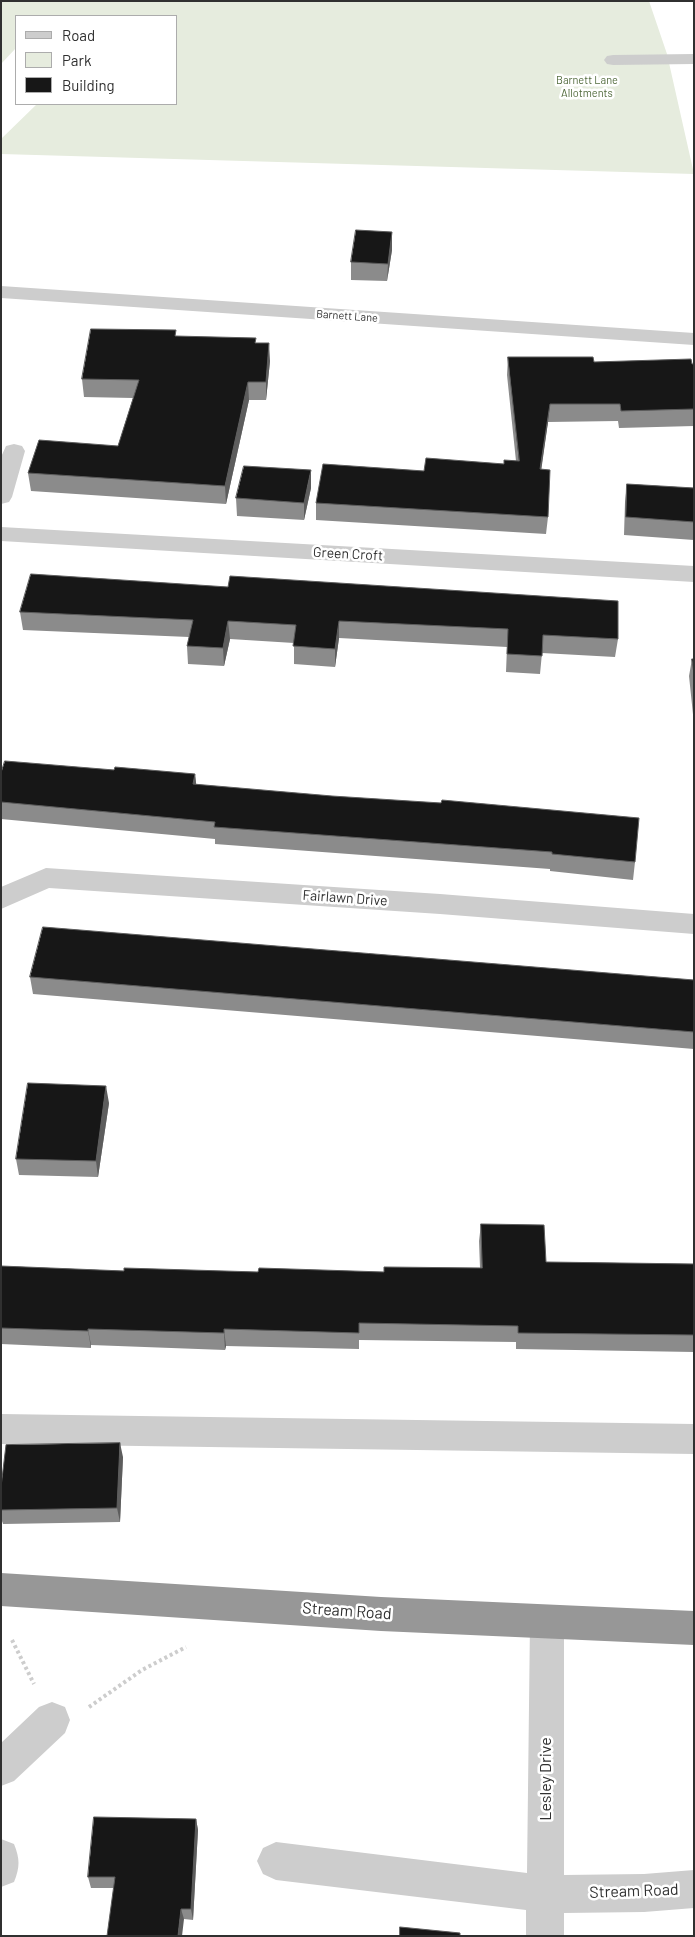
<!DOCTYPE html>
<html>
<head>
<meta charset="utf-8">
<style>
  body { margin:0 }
  #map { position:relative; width:695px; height:1937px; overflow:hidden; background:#fff; font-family:Barlow,sans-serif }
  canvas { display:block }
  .frame { position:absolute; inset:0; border:2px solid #303030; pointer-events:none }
  .legend { position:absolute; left:15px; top:15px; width:162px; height:90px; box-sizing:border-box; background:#fff; border:1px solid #acacac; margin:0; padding:6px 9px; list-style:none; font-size:15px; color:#303030 }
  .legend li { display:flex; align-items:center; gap:10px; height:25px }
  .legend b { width:25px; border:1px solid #acacac }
</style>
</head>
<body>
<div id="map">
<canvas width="695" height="1937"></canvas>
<div class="frame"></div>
<ul class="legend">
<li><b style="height:6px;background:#cdcdcd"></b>Road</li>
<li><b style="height:14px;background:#e6ecde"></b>Park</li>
<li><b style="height:14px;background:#171717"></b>Building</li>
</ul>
</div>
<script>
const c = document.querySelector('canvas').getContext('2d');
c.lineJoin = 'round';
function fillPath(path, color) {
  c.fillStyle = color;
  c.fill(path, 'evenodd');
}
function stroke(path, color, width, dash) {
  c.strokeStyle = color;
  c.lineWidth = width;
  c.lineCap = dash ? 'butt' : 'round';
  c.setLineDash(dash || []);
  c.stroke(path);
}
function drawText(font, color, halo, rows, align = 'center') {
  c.font = font + ' Barlow,sans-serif';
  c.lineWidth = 5;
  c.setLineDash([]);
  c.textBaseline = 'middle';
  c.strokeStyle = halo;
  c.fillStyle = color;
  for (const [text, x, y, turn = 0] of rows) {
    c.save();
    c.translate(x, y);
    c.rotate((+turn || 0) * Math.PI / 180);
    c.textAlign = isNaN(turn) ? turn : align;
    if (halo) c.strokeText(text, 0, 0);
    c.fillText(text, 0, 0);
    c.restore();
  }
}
fillPath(new Path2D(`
  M1,1H649L667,54L694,174L1,154V139L37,104H176V16H16V48L1,64Z`), '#e6ecde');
stroke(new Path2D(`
  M12,1640L34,1684
  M89,1707L142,1670L186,1647`), '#cdcdcd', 4, [3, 3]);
fillPath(new Path2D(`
  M694,54V64L613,65L607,64L604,60L607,56L613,55Z
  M1,286L694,333V345L1,298Z
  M14,444L22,446L25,451L12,497L9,502L1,504V457L6,446Z
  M1,527L694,566V582L1,541Z
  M46,868L440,894L694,914V934L440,914L49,888L1,909V887Z
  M1,1414L694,1424V1454L1,1444Z
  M547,1605L559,1610L564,1622V1875L644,1874L694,1870V1908L644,1912L564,1913V1936H526V1910L276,1880L263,1874L257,1861L263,1848L276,1842L527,1873L530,1622L535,1610Z
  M52,1702L65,1707L70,1720L65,1733L14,1781L1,1786V1743L39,1707Z
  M1,1839L14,1844C20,1859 20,1867 14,1882L1,1887Z`), '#cdcdcd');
fillPath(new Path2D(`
  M1,1573L381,1597L694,1611V1645L381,1631L1,1606Z`), '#979797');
fillPath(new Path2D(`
  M392,232V250L387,281L351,280V262Z
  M176,336L256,343L270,361L266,400H249L226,504L31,491L28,473L118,446L133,398L84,397L82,379Z
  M508,357L594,362L694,364V426L619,428L618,421L548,422L541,469L548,517L546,534L316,520V503L424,471L504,464L516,461L507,375Z
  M627,484L694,488V540L624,535L625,502Z
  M311,488L304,520L237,516L236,498Z
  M31,574L618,639L615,657L542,653L540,674L506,672L507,647L339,638L335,667L294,664V643L230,639L224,666L188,664L187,646L189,637L23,630L20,612Z
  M692,659H694V724L689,676Z
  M114,770L195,774L196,784L635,862L633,880L550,871V869L215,844V839L1,819V773Z
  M30,977L694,980V1049L33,994Z
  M109,1103L98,1177L19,1175L16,1159Z
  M481,1224L546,1262L694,1264V1352L516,1349V1342L359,1340V1349L226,1346L225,1350L91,1345V1348L1,1344V1266L124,1271L258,1272H384L480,1268L479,1241Z
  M123,1457L120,1522L3,1524L1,1518V1487Z
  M196,1819L198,1830L193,1920L184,1919L113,1888H91L88,1877Z`), '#8b8b8b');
fillPath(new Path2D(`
  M392,232V250L387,281L388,264Z
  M269,343L270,361L266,400V382Z
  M248,382L249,400L226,504L225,486Z
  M550,404L548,422L539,486L540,469Z
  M311,470V488L304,520V503Z
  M228,621L230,639L224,666L223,648Z
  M339,621V638L335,667V649Z
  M195,774L197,791L193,784Z
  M106,1086L109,1103L98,1177L96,1161Z
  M88,1329L91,1345V1348L88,1331Z
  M224,1329L226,1346L225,1350L224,1333Z
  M120,1443L123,1457L120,1522L117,1508Z
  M196,1819L198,1830L193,1920L191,1909Z
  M181,1909L184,1919L182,1936H178Z`), '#5d5d5d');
const building = new Path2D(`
  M356,230L392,232L388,264L351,262Z
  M91,329L176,330L175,336L256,338L255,343H269L266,382H248L225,486L28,473L39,440L118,446L139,380L82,379Z
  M508,357H593L594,362L691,359L692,364H694V409L621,411L620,404H550L540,469L550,470L548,517L316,503L323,464L424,471L426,458L504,464V460L519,461Z
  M244,466L311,470L304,503L236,498Z
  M627,484L694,488V522L626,517Z
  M31,574L228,587L230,576L618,601V639L543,635L542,656L507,654L508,629L339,621L335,649L293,646L296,625L228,621L223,648L187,646L193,620L20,612Z
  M692,659H694V673Z
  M5,761L114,770L115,767L195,774L193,784L332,796L441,803L442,800L639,818L635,862L552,854V852L214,827L215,822L1,802V773Z
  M43,927L694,980V1032L30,977Z
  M28,1083L106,1086L96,1161L16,1159Z
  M481,1224L544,1225L546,1262L694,1264V1335L518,1333V1326L359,1323V1333L224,1329V1333L88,1329V1331L1,1328V1266L124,1271V1268L258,1272L259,1268L384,1272V1267L482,1268Z
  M120,1443L117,1508L1,1510V1487L6,1445Z
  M94,1817L196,1819L191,1909H181L178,1936H107L115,1877H88Z
  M400,1927L460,1933V1936H400Z`);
fillPath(building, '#171717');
stroke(building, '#5d5d5d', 1);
drawText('11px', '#526b3d', '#fff', [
  ["Barnett Lane",587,80],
  ["Allotments",587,93]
]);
drawText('11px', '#303030', '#fff', [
  ["Barnett Lane",347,316,4]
]);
drawText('14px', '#303030', '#fff', [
  ["Green Croft",348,554,3],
  ["Fairlawn Drive",345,898,4]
]);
drawText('16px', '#303030', '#fff', [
  ["Stream Road",347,1611,4],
  ["Lesley Drive",546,1779,-90],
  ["Stream Road",634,1891,-2]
]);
</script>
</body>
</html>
